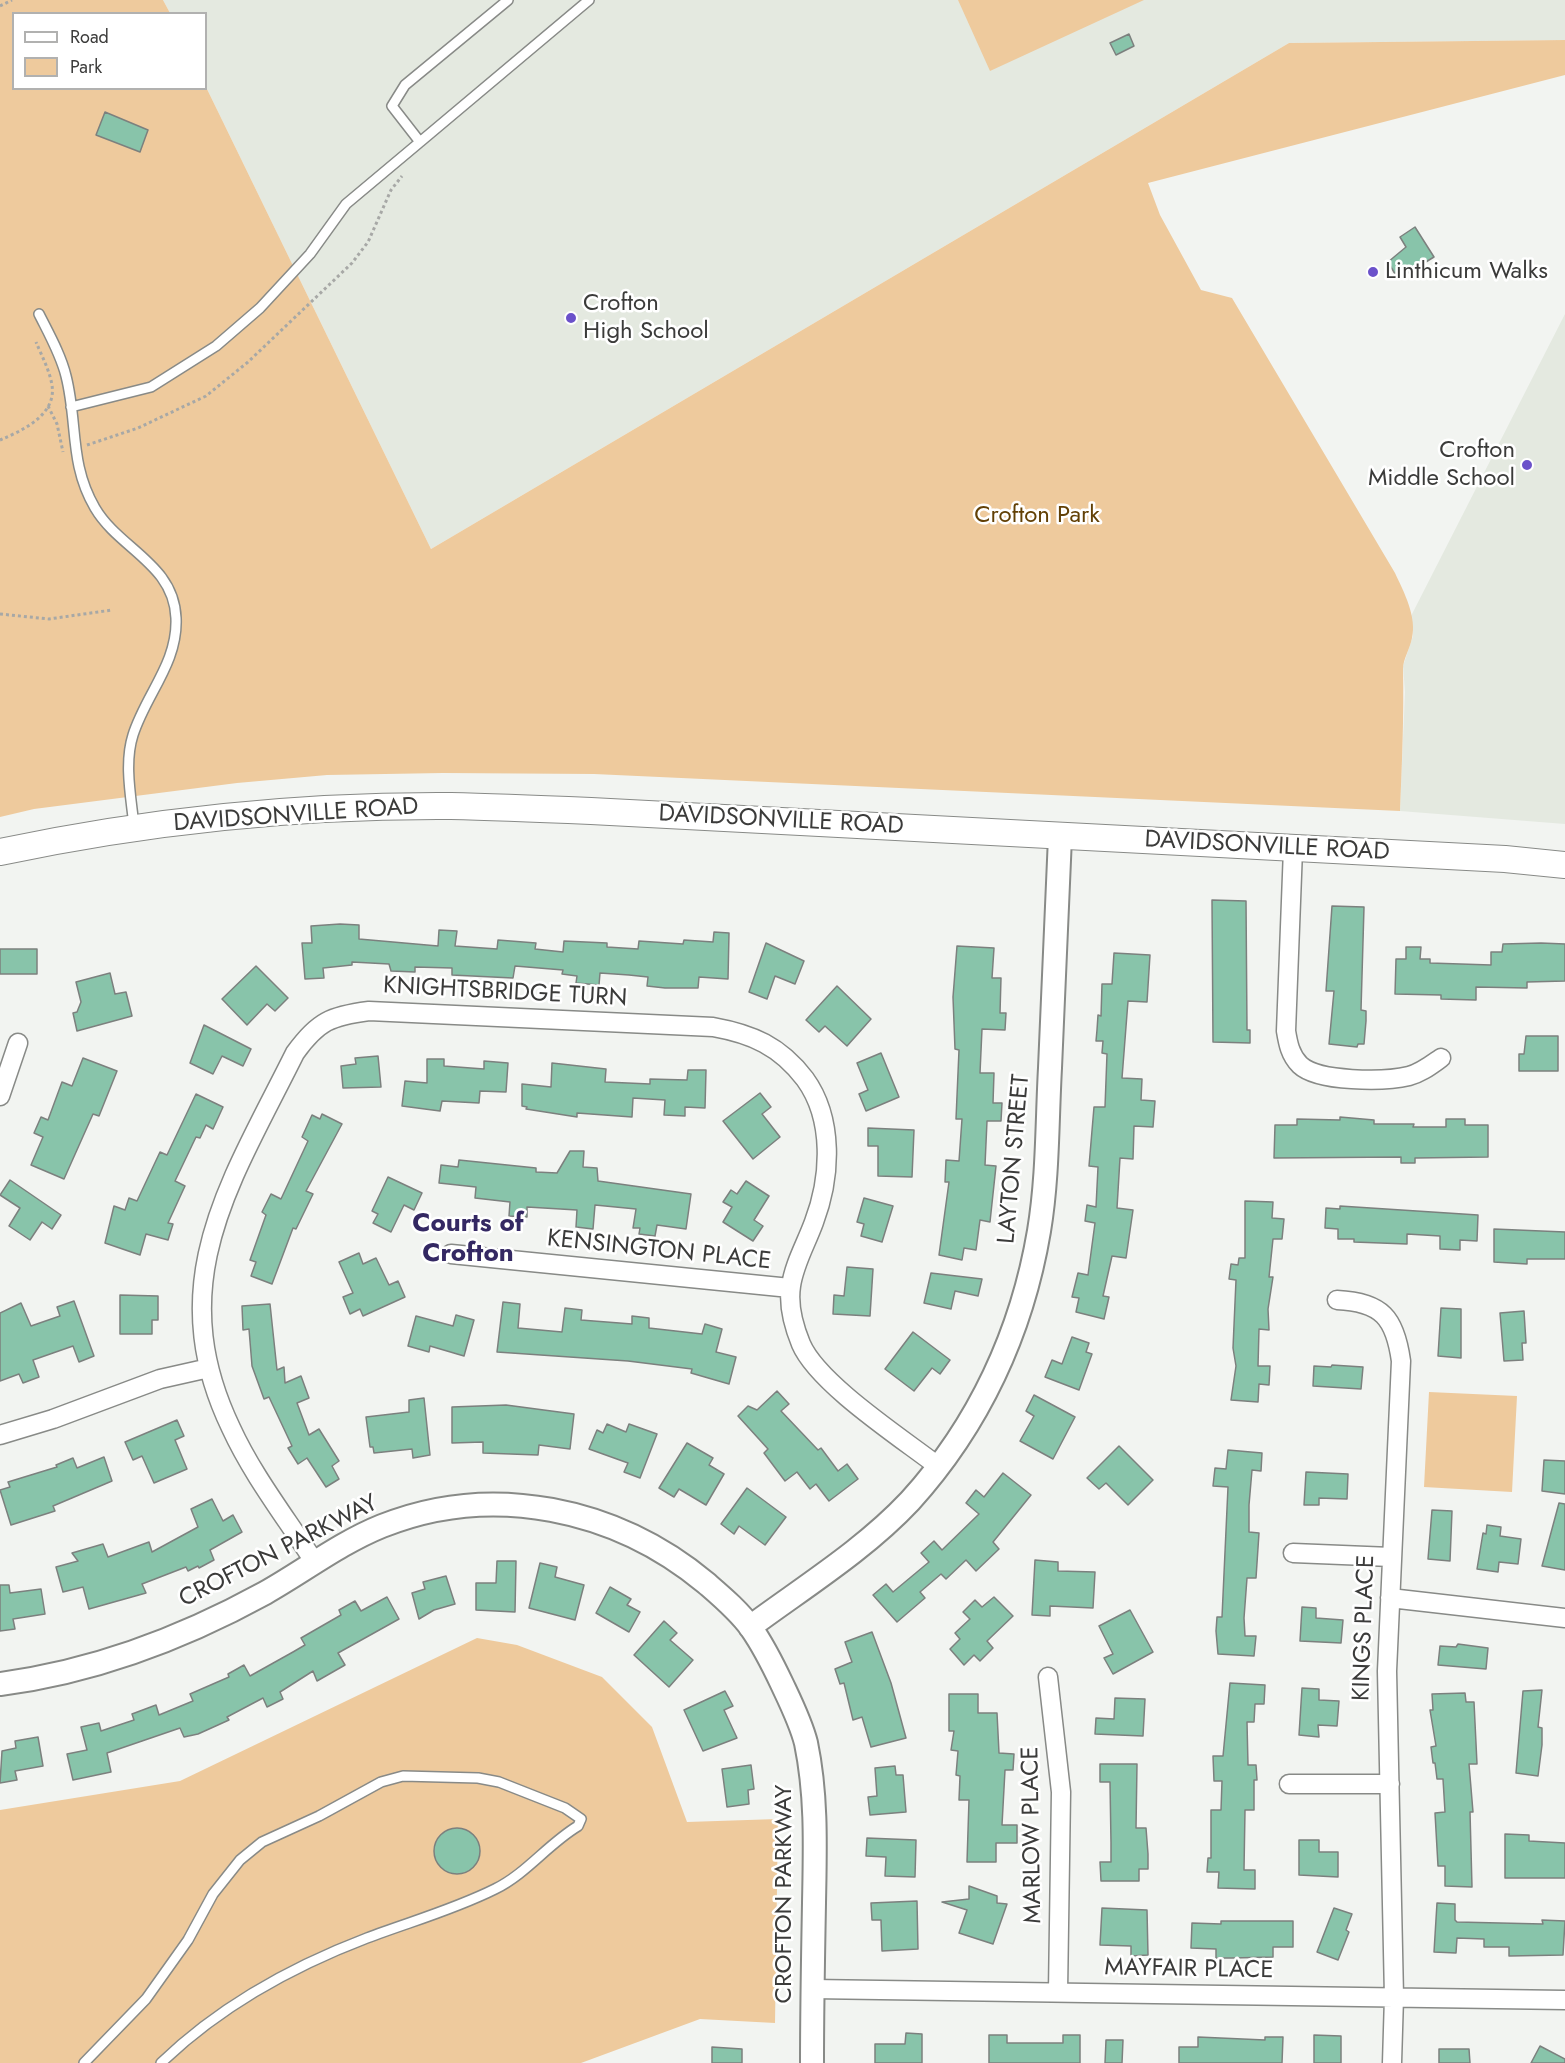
<!DOCTYPE html>
<html>
<head>
<meta charset="utf-8">
<style>
  body { margin:0 }
  #map { position:relative; width:1565px; height:2063px; overflow:hidden; background:#f2f4f1; font-family:Jost,sans-serif }
  canvas { display:block }
  .legend { position:absolute; left:12px; top:12px; width:195px; height:78px; box-sizing:border-box; background:#fff; border:2px solid #b1b1b0; margin:0; padding:8px 10px; list-style:none; font-size:18px; color:#3b3b3a }
  .legend li { display:flex; align-items:center; gap:12px; height:30px }
  .legend b { width:30px; border:2px solid #b1b1b0 }
</style>
</head>
<body>
<div id="map">
<canvas width="1565" height="2063"></canvas>
<ul class="legend">
<li><b style="height:8px;background:#fff"></b>Road</li>
<li><b style="height:16px;background:#eeca9d"></b>Park</li>
</ul>
</div>
<script>
const c = document.querySelector('canvas').getContext('2d');
c.lineJoin = 'round';
function fillPath(path, color) {
  c.fillStyle = color;
  c.fill(path, 'evenodd');
}
function stroke(path, color, width, dash) {
  c.strokeStyle = color;
  c.lineWidth = width;
  c.lineCap = dash ? 'butt' : 'round';
  c.setLineDash(dash || []);
  c.stroke(path);
}
function drawText(font, color, halo, rows, align = 'center') {
  c.font = font + ' Jost,sans-serif';
  c.lineWidth = 5;
  c.setLineDash([]);
  c.textBaseline = 'middle';
  c.strokeStyle = halo;
  c.fillStyle = color;
  for (const [text, x, y, turn = 0] of rows) {
    c.save();
    c.translate(x, y);
    c.rotate((+turn || 0) * Math.PI / 180);
    c.textAlign = isNaN(turn) ? turn : align;
    if (halo) c.strokeText(text, 0, 0);
    c.fillText(text, 0, 0);
    c.restore();
  }
}
fillPath(new Path2D(`
  M163,0H1565V40L1289,43L431,549L206,87V14L170,13Z
  M1565,314V824L1400,811L1405,692L1403,666L1413,636L1411,616Z`), '#e4e9e0');
fillPath(new Path2D(`
  M0,0H163L170,13L14,14V88L206,87L431,549L1289,43L1565,40V75L1148,183L1160,215L1201,290L1232,298L1395,573C1404,592 1417,617 1412,638C1410,649 1403,659 1403,669C1404,717 1402,764 1400,811L594,774L443,773L327,775L237,783L34,809L0,817Z
  M958,0H1144L990,71Z
  M1429,1392L1517,1396L1512,1492L1424,1487Z
  M477,1638L517,1645L602,1677L652,1727L687,1822L778,1819L775,2023L700,2019L581,2063H0V1810L180,1781Z`), '#eeca9d');
const building = new Path2D(`
  M1129,34L1134,46L1116,55L1110,43Z
  M105,112L148,130L140,152L96,135Z
  M1415,227L1434,257L1398,279L1388,262L1406,247L1400,237Z
  M1212,900L1246,901L1247,1030H1250V1043L1213,1042Z
  M1332,906L1364,907L1361,1010L1366,1011V1021L1364,1044H1358L1357,1047L1329,1044L1334,991H1326Z
  M340,924L359,925V939L438,946L439,930L457,931L455,946L497,949L498,940L536,943L535,949L563,952L564,941L607,943V947L638,949L639,941L683,944L684,940L713,942L714,932L729,933L728,979L699,977L698,988H665L647,986L648,977L629,975L600,973L599,985L576,983L577,976L562,974L563,970L515,966L513,978L452,975V968L415,967V972L391,971L389,964L352,962V965L323,968L324,978L305,979L302,943H312L311,926Z
  M766,943L804,961L795,984L775,976L767,999L749,992Z
  M1541,943L1565,944V981L1527,982V988L1476,987V1000L1441,999V995L1395,994L1396,959H1406V947H1421L1420,959H1430V963L1491,965V952H1502L1503,944Z
  M957,946L994,948L992,978H1001L1000,1013H1006L1005,1030L982,1029L980,1073H994L993,1103H1002L1001,1121H987L985,1165L996,1166L990,1222L980,1220L976,1250L964,1248L962,1260L939,1255L949,1182H945L946,1160L959,1161L962,1119H956L959,1050L955,1049L953,997Z
  M0,949H37V974H0Z
  M1114,953L1150,955L1147,1002L1128,1001L1122,1078L1142,1079L1141,1100L1155,1101L1153,1127L1134,1126L1133,1159L1120,1158L1117,1208L1133,1210L1126,1258L1112,1256L1103,1296L1109,1297L1104,1319L1076,1312L1079,1298L1072,1297L1078,1273L1088,1275L1095,1223L1085,1221L1087,1205L1096,1207L1098,1167L1089,1166L1094,1107H1105L1107,1054L1102,1053L1103,1041H1096L1097,1030L1098,1015L1101,1016L1102,984H1112Z
  M256,966L288,998L275,1011L267,1004L247,1025L222,999Z
  M110,973L115,994L126,992L132,1016L77,1031L73,1013L77,1012L81,1002L76,982Z
  M837,986L871,1019L847,1046L825,1026L819,1032L806,1020Z
  M204,1025L251,1049L243,1066L222,1056L213,1074L190,1063Z
  M1526,1036H1558V1071H1519V1054H1524Z
  M881,1053L899,1097L866,1111L859,1094L868,1090L857,1063Z
  M378,1056L381,1087L343,1088L341,1066L356,1064L355,1058Z
  M83,1058L117,1071L99,1116L93,1114L64,1179L31,1165L43,1137L34,1133L41,1117L48,1120L62,1082L72,1086Z
  M427,1059H444V1066L484,1069V1061L508,1063L506,1092L480,1091L479,1103L442,1101L440,1111L402,1106L405,1081L427,1083Z
  M552,1063L606,1069L605,1082L650,1084V1079L687,1080L688,1070H706L705,1108L685,1107V1116L664,1115L665,1100L633,1098L632,1117L577,1113V1117L526,1109L527,1107L522,1106V1084L551,1087Z
  M760,1093L771,1107L762,1114L780,1137L753,1159L723,1121Z
  M196,1094L223,1107L213,1129L206,1125L200,1138L196,1137L175,1181L185,1186L168,1223L173,1224L168,1240L146,1234L140,1255L105,1243L114,1206L125,1210L129,1198L137,1201L160,1152L167,1155Z
  M322,1114L342,1124L306,1191L313,1194L296,1229L293,1228L272,1284L251,1276L256,1262L250,1260L266,1215L262,1212L271,1194L281,1199L308,1141L302,1137L312,1115L320,1119Z
  M1340,1117L1374,1120V1124H1414L1413,1127H1446V1119H1465V1125H1488V1157L1415,1158V1163H1401V1157L1274,1158L1275,1125H1297V1119L1340,1120Z
  M868,1128L914,1130L912,1177L878,1176V1146H868Z
  M570,1151H584L583,1167L597,1168L598,1181L691,1194L686,1229L657,1225L655,1236L639,1234L640,1228H633L636,1209L595,1205L593,1229L576,1227L577,1210L527,1207V1217L509,1216L510,1202L475,1198L476,1187L439,1183L441,1165L458,1167L459,1160L536,1168V1172L557,1173Z
  M388,1177L422,1193L414,1210L404,1205L391,1232L373,1223L378,1214L372,1211Z
  M10,1180L61,1215L52,1229L42,1222L30,1240L9,1226L20,1208L0,1195Z
  M746,1181L769,1196L754,1220L763,1226L753,1241L723,1222L732,1207L723,1202L731,1190L737,1194Z
  M864,1198L893,1206L882,1242L861,1236L864,1224L857,1222Z
  M1245,1201L1273,1202L1272,1218L1284,1219L1282,1239H1273L1269,1277H1273L1268,1309L1269,1330L1259,1329L1258,1366H1270L1269,1385L1259,1384L1258,1402L1231,1400L1236,1366L1233,1348L1236,1280L1229,1279L1231,1264L1238,1265L1239,1258H1245Z
  M1340,1206L1478,1215L1477,1241L1460,1240V1250L1440,1249V1236L1407,1234V1244L1354,1242V1239H1338V1229L1325,1228L1326,1208L1340,1209Z
  M1494,1229L1565,1232V1259H1527V1264L1494,1262Z
  M359,1253L363,1264L376,1258L389,1285L398,1281L405,1297L363,1316L360,1309L350,1314L343,1297L353,1293L339,1262Z
  M847,1267L873,1269L870,1316L833,1314L834,1295L844,1296Z
  M931,1273L982,1279L978,1296L955,1291L951,1309L924,1303Z
  M120,1295L158,1296V1320H152V1334H120Z
  M74,1301L94,1356L79,1362L73,1346L33,1360L39,1377L23,1383L19,1374L0,1381V1313L21,1303L31,1326L60,1316L57,1307Z
  M503,1302L520,1304L518,1328L562,1332L565,1308L582,1310L581,1320L632,1324V1316L649,1318V1328L702,1334L705,1324L722,1329L716,1352L736,1357L729,1384L691,1373L692,1369L628,1361L497,1352Z
  M270,1304L277,1370L284,1367L285,1383L301,1376L309,1398L297,1403L309,1435L319,1429L339,1461L332,1466L339,1479L326,1487L307,1458L298,1464L288,1448L292,1446L269,1397L264,1399L252,1366L249,1329L243,1330L242,1306Z
  M1441,1308L1461,1309V1358L1438,1356Z
  M1524,1311L1526,1343H1522L1523,1360L1504,1361L1500,1313Z
  M456,1315L474,1320L464,1356L430,1346L429,1352L408,1346L416,1316L453,1326Z
  M913,1332L950,1360L940,1374L932,1368L914,1391L885,1369Z
  M1072,1337L1089,1343L1086,1352L1092,1354L1079,1390L1045,1377L1052,1360L1062,1364Z
  M1332,1365L1363,1367L1361,1389L1313,1386L1314,1366L1331,1367Z
  M777,1391L789,1404L781,1411L818,1450L821,1448L838,1471L847,1464L858,1479L829,1501L816,1484L810,1489L797,1472L785,1481L764,1453L768,1449L738,1416L748,1406L757,1410Z
  M1034,1395L1075,1417L1053,1459L1020,1441L1034,1416L1026,1411Z
  M424,1398L430,1455L413,1458L412,1449L374,1453L373,1447H370L366,1417L409,1412V1400Z
  M506,1405L574,1414L570,1449L539,1445L538,1455L483,1453V1442L452,1443V1407Z
  M177,1420L184,1436L175,1440L187,1469L154,1483L142,1456L133,1460L125,1442Z
  M607,1424L626,1432L629,1424L657,1434L640,1478L624,1472L628,1463L589,1449L597,1430L603,1433Z
  M687,1443L713,1458L709,1465L724,1474L706,1505L679,1489L674,1497L659,1488Z
  M1119,1446L1153,1480L1128,1505L1106,1483L1099,1489L1087,1478Z
  M1228,1450L1262,1453L1261,1471L1252,1470L1249,1505V1532L1259,1533L1256,1578H1247L1244,1618L1245,1636H1256L1254,1656L1218,1654L1216,1631L1217,1617H1222L1228,1487L1213,1486L1215,1468L1226,1469Z
  M104,1457L112,1481L53,1506L55,1511L11,1525L0,1490L10,1487L8,1482L57,1467L56,1465L73,1458L77,1468Z
  M1544,1460L1565,1461V1494L1542,1491Z
  M1306,1472L1348,1474L1347,1499L1319,1498V1505H1304Z
  M1003,1473L1031,1495L993,1542L999,1549L976,1571L966,1560L946,1579L941,1574L920,1592L925,1598L897,1622L873,1595L886,1584L893,1592L929,1562L921,1553L934,1541L942,1550L979,1514L966,1503L976,1490L984,1497Z
  M747,1488L786,1517L765,1545L739,1526L734,1534L721,1524Z
  M212,1499L223,1521L233,1515L242,1532L210,1550L214,1560L199,1568L198,1566L188,1571L186,1567L142,1584L146,1593L89,1609L83,1587L63,1592L56,1567L78,1561L72,1553L103,1544L108,1557L149,1542L152,1552L198,1527L191,1509Z
  M1559,1503L1565,1504V1570L1542,1566Z
  M1432,1510L1452,1511L1450,1561L1428,1559Z
  M1487,1525L1501,1527L1500,1536L1521,1539L1518,1564L1499,1562L1498,1572L1477,1569L1483,1533L1486,1534Z
  M1035,1560L1058,1562V1571L1095,1572L1093,1608L1050,1606V1616L1032,1615Z
  M497,1561H516L515,1612L476,1610V1583H496Z
  M540,1563L557,1567L555,1577L584,1585L575,1620L529,1608Z
  M446,1576L455,1604L434,1610L419,1619L412,1593L425,1589L423,1582Z
  M0,1585H9L10,1593L41,1589L45,1614L13,1619L15,1629L0,1631Z
  M610,1587L631,1599L627,1605L640,1612L629,1632L596,1613Z
  M387,1597L399,1619L338,1653L345,1665L317,1681L313,1671L280,1692L283,1699L267,1707L263,1698L227,1717L229,1720L198,1734L184,1737L180,1728L107,1753L111,1772L73,1780L67,1754L87,1750L81,1727L99,1723L101,1731L134,1720L132,1714L156,1705L159,1715L193,1701L190,1694L229,1677L228,1674L244,1665L250,1676L293,1652L305,1645L301,1638L341,1615L339,1610L355,1601L361,1611Z
  M994,1597L1013,1616L987,1641L993,1648L980,1661L974,1655L964,1665L950,1649L960,1639L955,1633L970,1619L963,1612L975,1600L982,1607Z
  M1302,1607L1316,1608V1618L1343,1620L1341,1643L1300,1641Z
  M1130,1610L1153,1652L1113,1674L1104,1658L1113,1654L1099,1626Z
  M664,1621L677,1633L670,1640L693,1660L669,1687L634,1655Z
  M872,1632L891,1683L906,1738L871,1747L862,1717L853,1720L844,1683L840,1684L835,1669L852,1662L845,1642Z
  M1458,1644L1488,1648L1486,1669L1438,1665L1440,1646L1456,1647Z
  M1230,1683L1265,1685L1264,1704H1255L1254,1722H1247L1248,1765H1256L1257,1780H1254V1810H1245L1244,1870H1255V1889L1218,1888L1219,1872H1207L1208,1858H1211V1810H1221L1222,1781H1214L1213,1756H1223Z
  M1302,1688L1319,1689V1700L1339,1701L1337,1726L1318,1725L1319,1737L1299,1735Z
  M1542,1690L1538,1727L1542,1728V1745L1538,1776L1516,1773L1523,1691Z
  M725,1691L733,1706L724,1710L737,1738L703,1751L684,1710Z
  M1465,1693L1466,1702H1474L1477,1764H1469L1473,1812H1470L1472,1887L1445,1886V1866H1438L1435,1813L1445,1812L1443,1779H1437L1435,1763H1433L1431,1747L1436,1746L1430,1710H1433L1432,1694Z
  M949,1694H978V1713H997L999,1753L1014,1754L1013,1770H1005L1002,1825H1017V1843H996V1862H967L969,1800H959L960,1776L956,1775L958,1751L951,1750L954,1731H949Z
  M1115,1698L1145,1699L1143,1736L1095,1734L1096,1718L1114,1719Z
  M38,1737L43,1766L15,1771L17,1780L0,1783L2,1751L16,1748L15,1741Z
  M1100,1764H1137L1136,1828H1146L1148,1854V1869H1139V1881H1101L1100,1862H1111V1843L1110,1782H1100Z
  M751,1765L754,1789L748,1790L749,1804L727,1807L722,1769Z
  M895,1766L896,1775H903L906,1812L870,1815L868,1797L877,1796L875,1768Z
  M434 1851a23 23 0 1 1 46 0a23 23 0 1 1-46 0Z
  M1505,1834L1529,1835V1841L1565,1843V1878H1505Z
  M867,1838L916,1840L915,1877L885,1876L886,1857L866,1856Z
  M1299,1840H1319V1852H1338V1877L1299,1875Z
  M969,1886L997,1896V1903L1007,1904L993,1944L959,1933L967,1910L942,1902L969,1899Z
  M917,1901L918,1949L882,1951L881,1920H872L871,1903Z
  M1437,1903L1455,1904V1920L1457,1922L1543,1924L1542,1920L1565,1921L1563,1955L1509,1956V1947H1484V1939L1457,1938L1456,1953L1434,1952Z
  M1102,1908L1147,1910L1148,1955L1131,1956V1946L1100,1945Z
  M1334,1908L1352,1914L1346,1930L1349,1932L1338,1960L1317,1952Z
  M1221,1921H1293V1947H1273V1957L1232,1958H1216V1949L1191,1948L1192,1923L1221,1924Z
  M906,2033L922,2034V2063H875V2044H905Z
  M989,2035H1007V2043H1063V2035H1080V2063H989Z
  M1314,2035L1341,2036V2063H1314Z
  M1198,2037L1265,2040V2037H1283L1282,2063H1179V2047H1198Z
  M1106,2040H1123L1122,2063H1105Z
  M1540,2046L1565,2059V2063H1531Z
  M712,2047L742,2049V2063H712Z
  M1439,2049H1469L1470,2063H1439Z`);
fillPath(building, '#88c4aa');
stroke(building, '#7c807e', 1.5);
const service = new Path2D(`
  M420,142L589,0
  M39,314C49,334 61,355 66,376C78,423 69,464 95,508C119,549 174,564 176,618C178,663 146,694 133,735C124,763 131,797 134,826
  M71,407L151,387L216,346L260,308L310,254L346,204L420,142L392,106L405,85L508,0
  M84,2063L146,1999L188,1940L213,1894L240,1860L262,1842L319,1816L381,1782L403,1776L478,1778L499,1782L565,1808L581,1819L578,1826C548,1844 526,1874 495,1889C453,1910 409,1922 367,1938C291,1967 219,2007 161,2063`);
const minor = new Path2D(`
  M1293,849L1286,1031C1288,1043 1290,1055 1300,1065C1318,1082 1384,1082 1409,1076C1421,1073 1431,1065 1441,1058
  M0,1096L18,1043
  M451,1254L790,1288
  M1337,1300C1382,1302 1395,1318 1401,1361L1387,1671L1394,1997L1392,2063
  M0,1435L53,1419L160,1379L209,1368
  M1293,1553L1391,1557
  M315,1563C287,1519 253,1476 231,1428C161,1282 231,1182 295,1053C318,1021 331,1016 369,1011L713,1027C752,1034 780,1046 805,1079C834,1119 831,1177 814,1222C806,1244 794,1264 791,1286C788,1305 794,1327 801,1344C818,1384 903,1439 939,1467
  M1390,1598L1565,1618
  M1048,1677L1061,1792L1058,1992
  M1289,1784H1390
  M812,1989L1565,2000`);
const tertiary = new Path2D(`
  M750,1627C804,1587 864,1550 910,1501C979,1425 1022,1332 1039,1231C1048,1177 1047,1122 1050,1068C1053,991 1056,914 1060,837
  M0,1684C93,1672 183,1638 265,1593C304,1571 340,1543 382,1526C492,1482 616,1508 706,1583C721,1596 739,1611 751,1628C763,1645 773,1665 782,1684C791,1703 801,1723 806,1743C817,1796 815,1849 814,1903C813,1956 812,2010 812,2063`);
const secondary = new Path2D(`
  M0,852C147,821 300,805 451,806C497,807 544,809 591,811L1505,859L1565,865`);
stroke(service, '#888a87', 12);
stroke(minor, '#888a87', 21);
stroke(tertiary, '#888a87', 26);
stroke(secondary, '#888a87', 28);
stroke(new Path2D(`
  M0,6L12,0
  M48,406L57,424L63,452
  M0,440C19,432 48,419 52,396C55,380 42,357 36,342
  M87,445L138,428L206,396L248,362L352,263L368,242L391,190L402,176
  M0,614L49,619L112,610`), '#a7a8a6', 3, [3, 3]);
stroke(service, '#fff', 9);
stroke(minor, '#fff', 18);
stroke(tertiary, '#fff', 22);
stroke(secondary, '#fff', 26);
for (const [x, y, r, color] of [
  [1373,272,6,"#6b51ca"],
  [571,318,6,"#6b51ca"],
  [1527,465,6,"#6b51ca"]
]) {
  const dot = new Path2D();
  dot.arc(x, y, r, 0, 2 * Math.PI);
  c.fillStyle = color;
  c.fill(dot);
  stroke(dot, '#fff', 2);
}
drawText('24px', '#3b3b3a', '#fff', [
  ["Linthicum Walks",1385,272],
  ["Crofton",583,304],
  ["High School",583,332],
  ["Crofton",1515,451,"right"],
  ["Middle School",1515,479,"right"]
], 'left');
drawText('24px', '#624005', '#fff', [
  ["Crofton Park",1037,516]
]);
drawText('24px', '#3b3b3a', '#fff', [
  ["DAVIDSONVILLE ROAD",296,816,-4],
  ["DAVIDSONVILLE ROAD",781,821,3],
  ["DAVIDSONVILLE ROAD",1267,847,3],
  ["KNIGHTSBRIDGE TURN",505,993,3],
  ["LAYTON STREET",1015,1159,-85],
  ["KENSINGTON PLACE",659,1251,6],
  ["CROFTON PARKWAY",279,1552,-27],
  ["KINGS PLACE",1365,1628,-88],
  ["MARLOW PLACE",1033,1835,-91],
  ["CROFTON PARKWAY",785,1894,-90],
  ["MAYFAIR PLACE",1189,1970,1]
]);
drawText('bold 26px', '#342863', '#fff', [
  ["Courts of",468,1225],
  ["Crofton",468,1255]
]);
</script>
</body>
</html>
